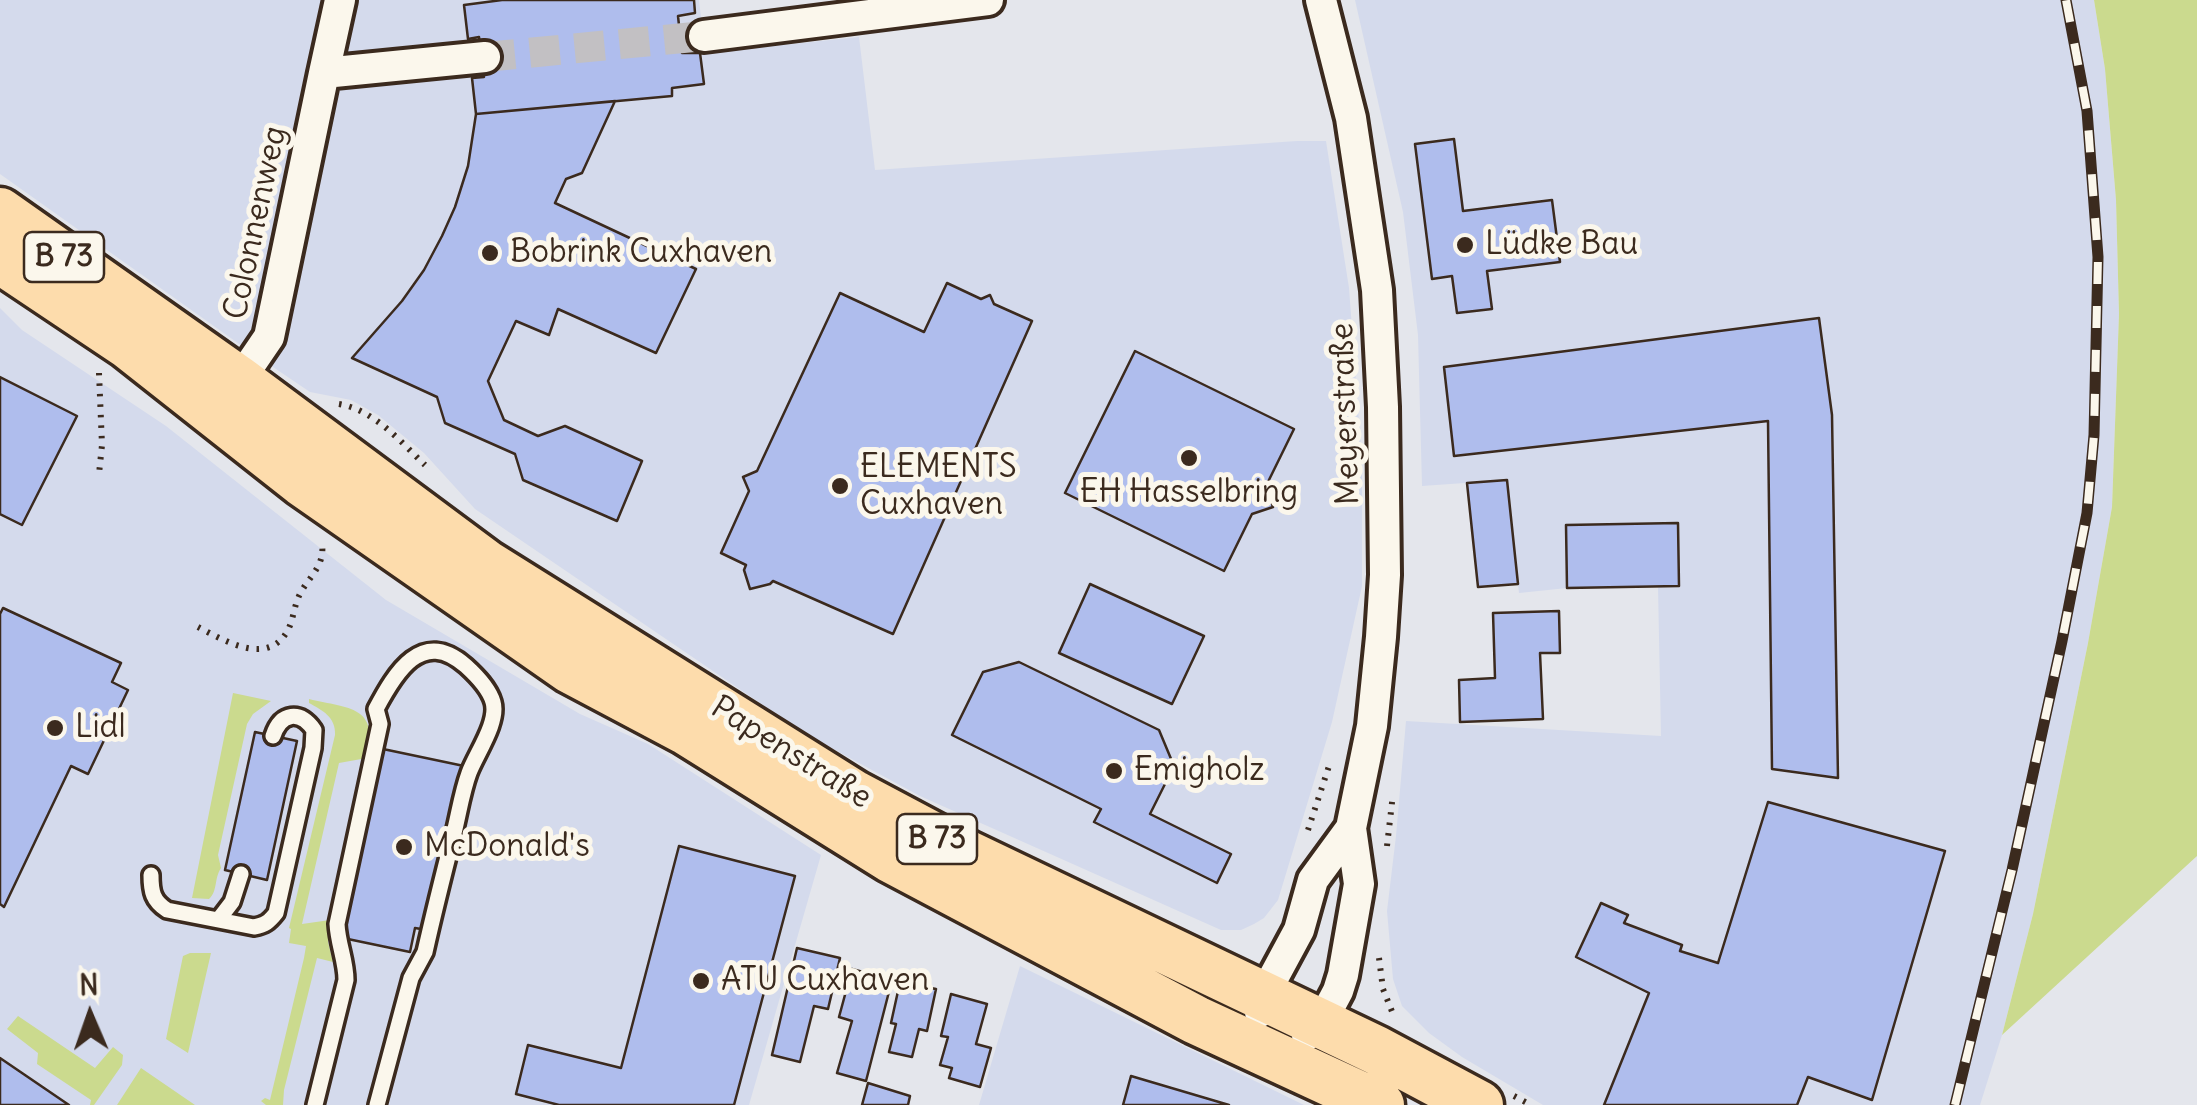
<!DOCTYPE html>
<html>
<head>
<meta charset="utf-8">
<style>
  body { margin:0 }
  #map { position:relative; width:2197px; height:1105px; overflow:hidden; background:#e4e6ec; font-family:Delius,sans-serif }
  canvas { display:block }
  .north { position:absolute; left:40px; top:965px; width:100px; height:100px; -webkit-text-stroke:8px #fbf7ec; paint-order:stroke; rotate:358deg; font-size:28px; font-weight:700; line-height:40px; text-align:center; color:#3b2a1e }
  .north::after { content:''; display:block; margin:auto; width:35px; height:45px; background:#3b2a1e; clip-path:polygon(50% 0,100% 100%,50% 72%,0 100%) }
</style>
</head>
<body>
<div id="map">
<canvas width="2197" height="1105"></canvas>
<div class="north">N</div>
</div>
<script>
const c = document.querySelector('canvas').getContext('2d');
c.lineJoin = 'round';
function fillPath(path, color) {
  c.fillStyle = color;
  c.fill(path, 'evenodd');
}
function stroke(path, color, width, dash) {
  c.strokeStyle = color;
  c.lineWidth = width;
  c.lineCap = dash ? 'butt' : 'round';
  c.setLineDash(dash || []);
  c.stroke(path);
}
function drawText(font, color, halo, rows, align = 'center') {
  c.font = font + ' Delius,sans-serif';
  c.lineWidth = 10;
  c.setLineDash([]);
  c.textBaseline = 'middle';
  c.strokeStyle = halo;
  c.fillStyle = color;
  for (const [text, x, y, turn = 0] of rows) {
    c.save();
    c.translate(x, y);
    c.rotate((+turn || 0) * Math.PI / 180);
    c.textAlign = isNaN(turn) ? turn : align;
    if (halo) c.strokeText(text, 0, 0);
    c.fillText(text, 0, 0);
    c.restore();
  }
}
fillPath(new Path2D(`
  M0,0H699L705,53L859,37L875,170L1297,141H1326L1349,288L1362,463V586L1332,722L1278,900L1264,918L1254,924L1241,930H1221L920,796L811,737L782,718L475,509L424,453L378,415L351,400L310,392L242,346L0,174Z
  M1355,0H2094L2105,69L2116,200L2119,314L2112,507L2088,643L2033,914L2002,1035L1980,1105H1543L1462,1057L1429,1033L1402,1006L1393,979L1387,911L1396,836L1406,721L1661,736L1658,587L1567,588L1519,593L1507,480L1422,486L1418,335L1403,212Z
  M0,308L22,330L166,426L386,600L580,714L648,744L821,855L749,1105H0Z
  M1020,966L1304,1105H979Z`), '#d4daec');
fillPath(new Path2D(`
  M2094,0H2197V856L2002,1035L2033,914L2088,643L2112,507L2119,314L2116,200L2105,69Z
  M233,693L271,701L253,714L247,724L218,855L221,868C214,878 218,891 209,899L192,898Z
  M309,699C350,709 379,705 367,758L339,763L302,924L330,920L328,942L333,962L317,958L284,1090L283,1105H266L261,1101L265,1098L270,1100L304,958L306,946L289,943L291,929L289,928L335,735C336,717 322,710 309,703Z
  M190,953H211L188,1053L166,1039L183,956Z
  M18,1016L95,1068L113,1047L123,1055L122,1065L94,1105H90L91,1100L37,1064L38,1053L7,1029Z
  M141,1068L195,1105H117Z`), '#cbda8e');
const building = new Path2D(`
  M502,0H694L695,13L678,16L682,53H700L704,84L672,88V96L476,114L472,78L484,77L479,37L468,39L464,5Z
  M615,101L582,173L566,179L555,203L696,269L656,353L558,309L549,335L516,321L488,381L504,420L538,436L565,426L642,461L617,521L523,480L515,454L445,423L437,397L352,358L402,301L424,270L442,236L455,207L468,166L476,114Z
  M1454,139L1463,211L1552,200L1560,262L1487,271L1492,309L1457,313L1452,276L1432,279L1415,144Z
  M947,283L981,299L990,295L994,304L1032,321L893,634L773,581L770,584L750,589L744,570L746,565L721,553L749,491L743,477L757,471L840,293L924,332Z
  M1819,318L1832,415L1838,778L1772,769L1768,421L1454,456L1444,367Z
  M1135,351L1294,429L1266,486L1273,507L1252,514L1224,571L1065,493Z
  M0,377L77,416L22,525L0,514Z
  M1507,480L1518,584L1478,587L1467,483Z
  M1678,523L1679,586L1567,588L1566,525Z
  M1090,584L1204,636L1172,704L1059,653Z
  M3,608L121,663L112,682L128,690L88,774L71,766L4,907L0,904V614Z
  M1559,611L1560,653H1540L1543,719L1460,722L1459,680L1495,678L1493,613Z
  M1019,662L1159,730L1174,766L1150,814L1231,854L1217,883L1094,822L1101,809L952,735L983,672Z
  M255,732L297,741L267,880L225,870Z
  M383,749L464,766L427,930L415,928L410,952L343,938Z
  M1768,802L1945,851L1872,1100L1808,1077L1797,1105H1604L1649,993L1576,957L1601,903L1628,915L1624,923L1682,945L1680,951L1718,963Z
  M679,846L795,876L734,1105H559L516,1094L528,1045L621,1068Z
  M797,948L840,958L828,1009L814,1006L800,1062L772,1055Z
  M852,969L892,980L866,1081L837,1073L852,1021L839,1017Z
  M900,982L936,989L927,1031L919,1029L912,1057L889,1052L896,1024L891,1023Z
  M951,994L987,1004L976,1044L991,1048L980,1087L949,1078L952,1068L940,1065L948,1037L941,1036Z
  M0,1058L69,1105H0Z
  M1131,1076L1229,1105H1123Z
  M868,1083L910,1096L908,1105H862Z`);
fillPath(building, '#afbded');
stroke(building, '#3b2a1e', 2.5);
stroke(new Path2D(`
  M485,57L704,36`), '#c2c0c3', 30, [30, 15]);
const service = new Path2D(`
  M151,875C151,892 153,901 167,910L254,927C265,925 269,922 276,913L313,748L314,730C300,710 281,712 273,736
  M219,919L232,902L241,874
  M315,1105L346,980C346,961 338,944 337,924L380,724L376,709C395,673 422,627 466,666C477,676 489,688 493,702C499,722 476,754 469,773C462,792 459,813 454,833C444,872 434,912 425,952L411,978L377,1105`);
const minor = new Path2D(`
  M704,36L988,0
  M324,73L340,0
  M237,379L252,362L269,337L324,73L485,57
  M1260,1012L1264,995L1299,930L1313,880L1351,828
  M1307,1035L1321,1023L1338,991L1343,975L1359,884L1351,828L1372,726L1381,637L1385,575L1383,407L1377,290L1351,118L1321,0`);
const primary = new Path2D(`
  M0,212L237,379L486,564L855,795L968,855L1376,1050L1479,1105
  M0,259L127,344L302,482L570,669L685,730L890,858L1196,1020L1380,1105`);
stroke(service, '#3b2a1e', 22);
stroke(minor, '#3b2a1e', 38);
stroke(primary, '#3b2a1e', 55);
stroke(new Path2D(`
  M99,373L102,445L99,474
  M339,404C374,410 400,441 425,465
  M198,627C225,641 268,667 288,630C294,618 294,604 301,592C310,576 325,565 322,544
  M1308,830L1329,766
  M1387,846L1393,794
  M1379,958L1383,989L1393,1014
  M1514,1096L1531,1105`), '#3b2a1e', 6, [2.5, 8]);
stroke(service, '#fbf7ec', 15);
stroke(minor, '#fbf7ec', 30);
stroke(primary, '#fddcac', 48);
const rail = new Path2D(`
  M1955,1105L2012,870L2062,641L2087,513L2094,435L2098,257L2087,111L2066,0`);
stroke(rail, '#3b2a1e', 11);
stroke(rail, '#fbf7ec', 8, [22]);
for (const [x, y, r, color] of [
  [1465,245,10,"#3b2a1e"],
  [490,253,10,"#3b2a1e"],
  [1189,458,10,"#3b2a1e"],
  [840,486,10,"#3b2a1e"],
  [55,728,10,"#3b2a1e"],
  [1114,771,10,"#3b2a1e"],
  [404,847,10,"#3b2a1e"],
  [701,981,10,"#3b2a1e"]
]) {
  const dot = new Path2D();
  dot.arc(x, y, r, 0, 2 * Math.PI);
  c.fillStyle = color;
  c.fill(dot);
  stroke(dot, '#fbf7ec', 4);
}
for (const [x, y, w] of [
  [64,257,80],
  [937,839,80]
]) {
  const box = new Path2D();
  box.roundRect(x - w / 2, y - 25, w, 50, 8);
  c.fillStyle = '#fbf7ec';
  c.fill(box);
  stroke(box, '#3b2a1e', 2.5);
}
drawText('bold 30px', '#3b2a1e', null, [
  ["B 73",64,257],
  ["B 73",937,839]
]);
drawText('32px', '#3b2a1e', '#fbf7ec', [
  ["Colonnenweg",256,223,-78],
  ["Meyerstraße",1346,414,-92],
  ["Papenstraße",791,753,32]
]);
drawText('32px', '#3b2a1e', '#fbf7ec', [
  ["Lüdke Bau",1485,245],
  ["Bobrink Cuxhaven",510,253],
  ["ELEMENTS",860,468],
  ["Cuxhaven",860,505],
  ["EH Hasselbring",1189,493,"center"],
  ["Lidl",75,728],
  ["Emigholz",1134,771],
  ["McDonald's",424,847],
  ["ATU Cuxhaven",721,981]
], 'left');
</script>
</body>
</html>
